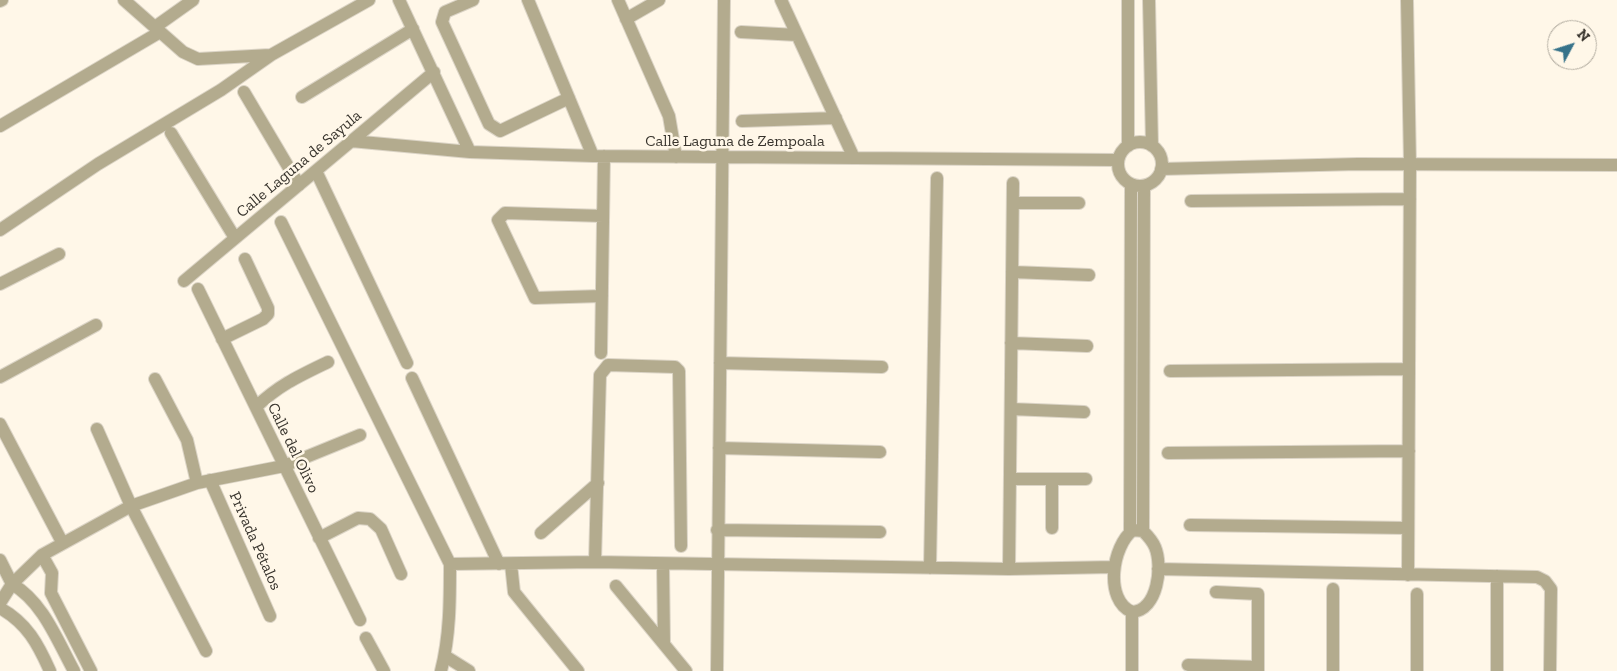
<!DOCTYPE html>
<html>
<head>
<meta charset="utf-8">
<style>
  body { margin:0 }
  #map { position:relative; width:1617px; height:671px; overflow:hidden; background:#fff7e8; font-family:"Zilla Slab",serif }
  canvas { display:block }
  .north { position:absolute; left:1547px; top:20px; width:50px; height:50px; box-sizing:border-box; background:#fff7e8; border:1px solid #afa99d; border-radius:50%; rotate:50deg; font-size:14px; font-weight:700; line-height:20px; text-align:center; color:#37332c }
  .north::after { content:''; display:block; margin:auto; width:18px; height:22px; background:#37738a; clip-path:polygon(50% 0,100% 100%,50% 72%,0 100%) }
</style>
</head>
<body>
<div id="map">
<canvas width="1617" height="671"></canvas>
<div class="north">N</div>
</div>
<script>
const c = document.querySelector('canvas').getContext('2d');
c.lineJoin = 'round';
function stroke(path, color, width, dash) {
  c.strokeStyle = color;
  c.lineWidth = width;
  c.lineCap = dash ? 'butt' : 'round';
  c.setLineDash(dash || []);
  c.stroke(path);
}
function drawText(font, color, halo, rows, align = 'center') {
  c.font = font + ' "Zilla Slab",serif';
  c.lineWidth = 5;
  c.setLineDash([]);
  c.textBaseline = 'middle';
  c.strokeStyle = halo;
  c.fillStyle = color;
  for (const [text, x, y, turn = 0] of rows) {
    c.save();
    c.translate(x, y);
    c.rotate((+turn || 0) * Math.PI / 180);
    c.textAlign = isNaN(turn) ? turn : align;
    if (halo) c.strokeText(text, 0, 0);
    c.fillText(text, 0, 0);
    c.restore();
  }
}
const street = new Path2D(`
  M124,0L183,52L198,59L270,55
  M399,0L470,152
  M473,0L445,12L442,22L489,124L500,131L569,98
  M528,0L593,156
  M618,0L669,116L676,157
  M781,0L854,158
  M1149,0L1152,146
  M1407,0L1410,165L1408,575
  M0,1L2,0
  M626,19L659,0
  M155,27L193,0
  M741,32L797,35
  M244,92L299,185
  M302,97L413,29
  M742,121L836,118
  M0,126L160,32
  M171,133L235,238
  M351,141L470,152L593,156L1118,160
  M1118 164a22 22 0 1 1 44 0a22 22 0 1 1-44 0Z
  M1128,146V0
  M1161,169L1358,164L1617,165
  M316,171L407,363
  M1191,201L1410,199
  M1013,203H1079
  M281,222L450,564C450,600 450,636 441,671
  M0,230L98,164L221,90L271,55L369,0
  M1012,272L1089,275
  M184,281L434,72
  M0,284L59,254
  M198,289L360,620
  M602,296L535,298L498,220L505,213L603,216
  M222,339L263,319L268,314V308L245,259
  M1011,343L1087,346
  M601,353L604,156
  M720,363L882,367
  M1170,371L1409,369
  M0,377L96,325
  M412,378L499,564
  M155,379L187,440L197,483
  M256,407C279,385 299,376 328,362
  M1011,409L1084,412
  M0,424L62,542
  M97,429L131,506L206,651
  M719,448L880,452
  M1168,453L1409,451
  M1010,479H1086
  M210,480L270,616
  M1190,525L1408,528
  M1052,528V479
  M717,530L880,532
  M1143,531L1133,530C1112,546 1104,600 1132,612C1158,610 1163,566 1155,547C1152,540 1148,536 1143,531L1144,186
  M1130,532L1131,184
  M541,533L598,483
  M319,538L358,518L370,519L381,529L401,574
  M42,555L52,573L51,593L91,671
  M0,560L12,584
  M595,562L600,375L608,365L675,367L679,371L681,546
  M450,564L595,562L1009,569L1114,567
  M511,564L514,592L578,671
  M663,564L664,644
  M930,568L937,178
  M1009,569L1013,183
  M1158,569L1537,577L1545,581L1551,589L1550,671
  M1497,576V671
  M12,584C43,602 57,640 74,671
  M616,586L686,671
  M1333,589V671
  M1216,592L1258,594V671
  M1417,594V671
  M0,603L12,584L42,555L131,506L197,483L284,466L360,435
  M0,608C27,623 38,644 50,671
  M1132,612V671
  M366,638L384,671
  M445,656L469,671
  M1188,665L1258,667
  M717,671L724,0`);
stroke(street, '#dbd4c6', 14);
stroke(street, '#b3ab8e', 12);
drawText('16px', '#37332c', '#fff7e8', [
  ["Calle Laguna de Zempoala",735,141],
  ["Calle Laguna de Sayula",299,164,-40],
  ["Calle del Olivo",293,448,64],
  ["Privada Pétalos",255,541,66]
]);
</script>
</body>
</html>
